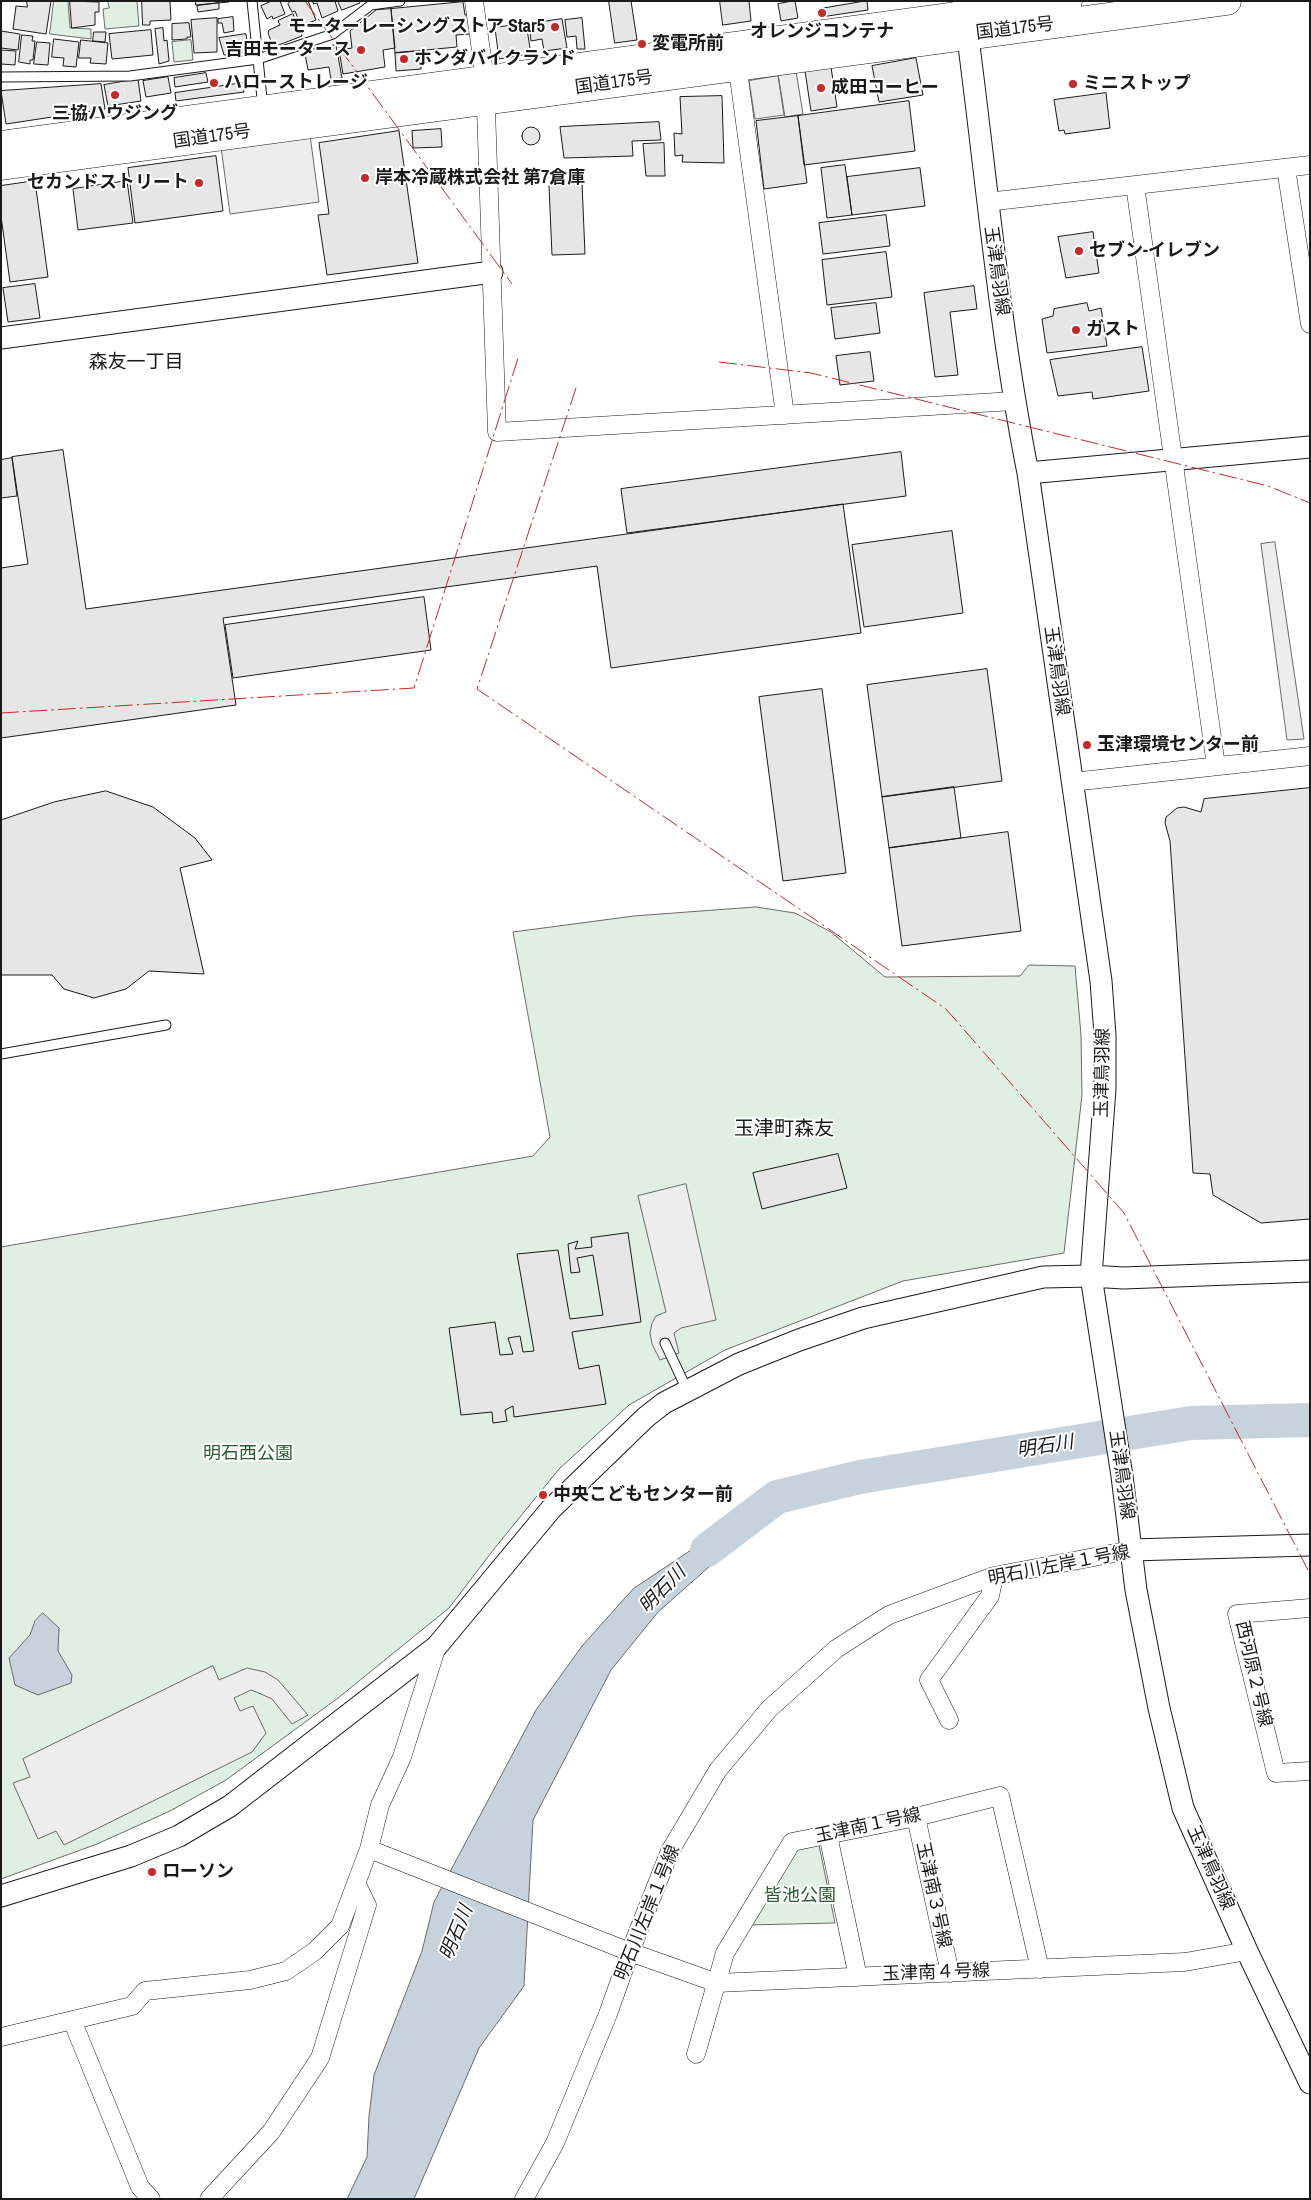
<!DOCTYPE html>
<html>
<head>
<meta charset="utf-8">
<style>
  body { margin:0 }
  #map { position:relative; width:1311px; height:2200px; overflow:hidden; background:#fff; font-family:"Archivo Narrow",sans-serif }
  canvas { display:block }
  .frame { position:absolute; inset:0; border:2px solid #1a1a1a; pointer-events:none }
</style>
</head>
<body>
<div id="map">
<canvas width="1311" height="2200"></canvas>
<div class="frame"></div>
</div>
<script>
const c = document.querySelector('canvas').getContext('2d');
c.lineJoin = 'round';
function fillPath(path, color) {
  c.fillStyle = color;
  c.fill(path, 'evenodd');
}
function stroke(path, color, width, dash) {
  c.strokeStyle = color;
  c.lineWidth = width;
  c.lineCap = dash ? 'butt' : 'round';
  c.setLineDash(dash || []);
  c.stroke(path);
}
function drawText(font, color, halo, rows, align = 'center') {
  c.font = font + ' "Archivo Narrow","Noto Sans JP",sans-serif';
  c.lineWidth = 4;
  c.setLineDash([]);
  c.textBaseline = 'middle';
  c.strokeStyle = halo;
  c.fillStyle = color;
  for (const [text, x, y, turn = 0] of rows) {
    c.save();
    c.translate(x, y);
    c.rotate((+turn || 0) * Math.PI / 180);
    c.textAlign = isNaN(turn) ? turn : align;
    if (halo) c.strokeText(text, 0, 0);
    c.fillText(text, 0, 0);
    c.restore();
  }
}
const green = new Path2D(`
  M54,1H68L70,28L91,29V39L50,34Z
  M108,1H137L139,26L105,29L103,9L109,8Z
  M191,40L193,60L174,62L172,42Z
  M756,907L795,913L831,932L885,977L1020,976L1029,965L1075,966L1081,1035L1082,1095L1064,1253L903,1281L725,1350L629,1405L559,1469L494,1549L449,1608L338,1698L226,1780L170,1811L97,1844L1,1879V1247L533,1156L550,1137L513,932L634,916Z
  M800,1844L819,1845L835,1923L748,1925Z`);
fillPath(green, '#e0efe3');
stroke(green, '#6a6a6a', 1);
const parking = new Path2D(`
  M796,71L803,114L785,117L778,74Z
  M778,76L784,115L755,119L749,81Z
  M310,135L319,202L230,214L221,147Z
  M1275,542V543L1304,739L1287,740L1261,544Z
  M686,1184L716,1320L681,1328L674,1333L679,1353L660,1360L652,1344L650,1333L652,1323L656,1316L666,1312L638,1196Z
  M213,1666L219,1680L247,1668L265,1672L278,1680L308,1715L292,1724L272,1699L261,1694L251,1690L234,1698L240,1711L253,1706L266,1733L252,1752L64,1845L56,1831L38,1839L13,1783L30,1777L23,1759Z`);
fillPath(parking, '#ededed');
stroke(parking, '#6a6a6a', 1);
const water = new Path2D(`
  M754,1508L719,1558L658,1612L611,1670L533,1820L524,1986L479,2048L414,2199H347L367,2157L369,2116L374,2075L422,1951L434,1902L536,1710L582,1646L633,1589Z
  M43,1613L59,1628L58,1651L72,1675L71,1683L38,1695L15,1685L9,1658L30,1635L35,1621Z`);
fillPath(water, '#c6d2dc');
stroke(water, '#6a6a6a', 1);
stroke(new Path2D(`
  M707,1550L777,1497L860,1477L1191,1423L1310,1420`), '#c6d2dc', 34);
const building = new Path2D(`
  M27,1H51L46,34L13,29L16,6L27,7Z
  M70,1L99,2V12H95V25L72,28Z
  M142,1H173L170,2L171,20L150,21V25H143Z
  M196,1H229V2L196,5Z
  M272,1H280L285,14L273,19L272,16L267,19L261,6Z
  M291,1H308L316,20L301,26L295,11L292,12L288,4Z
  M313,1H335L338,11L322,18L317,3L314,4Z
  M338,1H359L360,3L342,10Z
  M609,1H631L637,40L615,43Z
  M720,1H749L751,21L723,25Z
  M795,1L798,18L781,21L778,4Z
  M867,1L868,10L821,17L820,9Z
  M463,2L465,15H470L471,34L456,35L457,47L395,53L391,9Z
  M219,3V9L198,12L197,6Z
  M391,9L395,48L383,50L385,67L343,74L339,50L352,48L350,31L376,10Z
  M293,14L302,36L271,48L268,42L271,41L268,33L269,30L280,25L278,21Z
  M233,17L234,31L224,33L222,23H218V19Z
  M217,18V52L194,53L191,20Z
  M582,18L585,49H577L576,36L567,37L565,20Z
  M562,19L567,48L544,51L542,39L531,41L529,24Z
  M189,23L191,37H187V39L172,40V24Z
  M526,23L531,54L499,59L495,28Z
  M163,28L164,41L167,40L169,61L159,64L155,29Z
  M151,30L153,55L112,59L109,34Z
  M1,31L20,34L18,50L1,48Z
  M94,32H106L105,42L93,41Z
  M246,34L248,48L241,49L242,53L224,55L219,38Z
  M22,35L33,36L32,41H35L33,60H30V64L19,62Z
  M54,39L79,42L76,67L63,66L64,58L52,57Z
  M81,40L108,43L106,64L90,63L91,58H79Z
  M37,42L50,43L48,65L34,64Z
  M336,45L342,78L331,80L329,67L308,70L305,54L309,53L308,50L322,47L323,51L331,49L330,46Z
  M1,50L16,51L15,65L1,64Z
  M420,51L421,69L396,71L395,53Z
  M916,58L923,95L879,102L872,66Z
  M831,67L837,107L811,111L805,71Z
  M206,73L208,82L175,87L174,78Z
  M168,77L171,93L146,97L143,81Z
  M138,79L141,101L108,106L104,85Z
  M243,83L244,92L176,101L175,93Z
  M101,84L105,109L6,124L1,91Z
  M1106,93L1110,128L1065,134L1064,130L1059,131L1054,100Z
  M722,96L724,163L682,162L683,155L675,156L674,133L682,134L680,97Z
  M909,101L915,151L804,165L798,116Z
  M798,116L807,183L764,189L756,121Z
  M659,122L661,140L632,141L633,156L564,158L560,127Z
  M522 136a9 9 0 1 1 18 0a9 9 0 1 1-18 0Z
  M441,129L442,147L413,148L412,131Z
  M399,131L418,263L327,275L318,215L329,214L319,143Z
  M664,143L665,176H646L643,144Z
  M216,156L223,211L135,223L128,168Z
  M845,165L852,215L827,218L821,168Z
  M920,168L925,206L852,215L847,177Z
  M35,181L48,277L10,282L1,216V186Z
  M127,181L133,223L78,230L73,189Z
  M582,183L585,254L552,255L549,186Z
  M886,215L890,246L823,254L819,223Z
  M1093,232L1099,273L1066,278L1058,237Z
  M886,252L892,297L827,305L822,260Z
  M35,284L40,318L8,322L3,288Z
  M974,286L977,309L950,312L958,375L935,377L924,293Z
  M876,303L880,333L835,339L831,308Z
  M1087,303L1089,311L1101,308L1107,346L1047,353L1042,319L1053,316L1054,309Z
  M1142,347L1149,391L1093,399L1092,392L1058,396L1050,360Z
  M870,352L874,381L840,385L836,356Z
  M63,450L86,609L843,504L861,633L611,668L597,566L223,618L236,705L1,738V568L28,564L12,457Z
  M901,452L906,496L627,533L621,489Z
  M12,458L17,496L1,498V460Z
  M952,531L963,613L864,627L852,545Z
  M424,597L431,650L233,678L225,625Z
  M987,669L1002,781L882,797L867,685Z
  M822,689L846,873L783,881L759,697Z
  M954,787L961,838L889,848L882,797Z
  M1310,788V1219L1261,1223L1213,1195L1210,1174L1193,1173L1170,841L1165,823L1166,817L1177,808L1184,807L1201,812L1204,799Z
  M106,791L153,807L195,838L212,860L180,868L204,974L149,971L126,989L94,998L64,989L52,975H1V820L54,802Z
  M1008,832L1021,931L902,946L889,848Z
  M838,1154L847,1188L762,1209L753,1173Z
  M628,1233L641,1322L572,1332L579,1369L599,1365L606,1404L514,1417L513,1406L505,1410L507,1421L493,1423L492,1412L461,1415L449,1328L495,1322L500,1355L513,1354L508,1338L520,1336L523,1352L534,1351L517,1254L558,1250L570,1319L603,1315L593,1255L577,1258L580,1272L571,1273L568,1244L578,1241L575,1249L592,1247L591,1238Z`);
fillPath(building, '#e6e6e6');
stroke(building, '#1a1a1a', 1);
const service = new Path2D(`
  M252,1L263,108
  M1,77L130,76L258,59L333,34L371,5L400,1
  M1,1054L166,1025
  M665,1343L687,1390`);
const minor = new Path2D(`
  M474,1L485,79L497,432L1014,401
  M736,56L785,415
  M1286,168L1310,324
  M1135,185L1216,766
  M987,202L1310,165
  M1072,782L1310,756
  M1310,1608L1237,1614L1276,1773L1310,1771
  M949,1720L929,1680L990,1596L994,1576
  M916,1817L950,1973
  M828,1835L858,1977
  M369,1849L630,1952L717,1983L1185,1962L1247,1951
  M72,2020L140,2187L151,2199
  M1,2037L132,2006L145,1991L250,1980L286,1971L315,1951L340,1926L369,1849L380,1805L402,1757L437,1646
  M696,2054L725,1953L792,1842L916,1817L1000,1796L1040,1969
  M209,2199L271,2132L320,2058L367,1905L356,1883
  M524,2199L555,2143L608,2014L630,1952L670,1851L718,1770L769,1709L836,1649L889,1615L994,1576L1131,1550`);
const tertiary = new Path2D(`
  M963,1C985,158 997,317 1028,473L1101,981L1105,1035V1089L1091,1276L1122,1476L1136,1590L1159,1708L1183,1808L1247,1951L1310,2083
  M1,338L492,272
  M1028,473L1310,447
  M1131,1550L1310,1545
  M1,1896L131,1856L179,1836L230,1806L437,1646L551,1509L646,1417L664,1403L739,1364L799,1340L863,1318L1043,1277L1091,1276L1123,1278L1310,1271`);
const trunk = new Path2D(`
  M1,145L1068,1
  M1,166L1227,1`);
stroke(service, '#1a1a1a', 11);
stroke(minor, '#1a1a1a', 19);
stroke(tertiary, '#1a1a1a', 23);
stroke(trunk, '#1a1a1a', 29);
stroke(service, '#fff', 9);
stroke(minor, '#fff', 18);
stroke(tertiary, '#fff', 21);
stroke(trunk, '#fff', 28);
stroke(new Path2D(`
  M305,1L512,284
  M719,362L811,373L1268,486L1310,503
  M576,388L477,689L946,1009L1124,1213L1310,1574
  M1,713L414,688L519,355`), '#c62828', 1, [18, 4, 2.5, 4]);
for (const [x, y, r, color] of [
  [822,13,5,"#c62828"],
  [555,27,5,"#c62828"],
  [642,44,5,"#c62828"],
  [361,50,5,"#c62828"],
  [404,59,5,"#c62828"],
  [214,83,5,"#c62828"],
  [1073,84,5,"#c62828"],
  [821,88,5,"#c62828"],
  [115,95,5,"#c62828"],
  [365,178,5,"#c62828"],
  [199,183,5,"#c62828"],
  [1079,251,5,"#c62828"],
  [1076,330,5,"#c62828"],
  [1087,745,5,"#c62828"],
  [543,1495,5,"#c62828"],
  [152,1872,5,"#c62828"]
]) {
  const dot = new Path2D();
  dot.arc(x, y, r, 0, 2 * Math.PI);
  c.fillStyle = color;
  c.fill(dot);
  stroke(dot, '#fff', 2);
}
drawText('bold 18px', '#1a1a1a', '#fff', [
  ["モーターレーシングストア Star5",545,27,"right"],
  ["オレンジコンテナ",822,32,"center"],
  ["変電所前",652,44],
  ["吉田モータース",351,50,"right"],
  ["ホンダバイクランド",414,59],
  ["ハローストレージ",224,83],
  ["ミニストップ",1083,84],
  ["成田コーヒー",831,88],
  ["三協ハウジング",115,114,"center"],
  ["岸本冷蔵株式会社 第7倉庫",375,178],
  ["セカンドストリート",189,183,"right"],
  ["セブン-イレブン",1089,251],
  ["ガスト",1086,330],
  ["玉津環境センター前",1097,745],
  ["中央こどもセンター前",553,1495],
  ["ローソン",162,1872]
], 'left');
drawText('18px', '#1a1a1a', '#fff', [
  ["国道175号",1015,29,-7],
  ["国道175号",614,83,-8],
  ["国道175号",212,137,-8],
  ["玉津鳥羽線",996,271,82],
  ["玉津鳥羽線",1056,671,82],
  ["玉津鳥羽線",1103,1073,-89],
  ["玉津鳥羽線",1121,1475,82],
  ["明石川左岸１号線",1059,1566,-11],
  ["西河原２号線",1253,1674,77],
  ["玉津南１号線",868,1826,-12],
  ["玉津鳥羽線",1210,1868,66],
  ["玉津南３号線",933,1895,78],
  ["明石川左岸１号線",648,1913,-68],
  ["玉津南４号線",936,1973,-2]
]);
drawText('18px', '#2b5a34', '#fff', [
  ["明石西公園",248,1454],
  ["皆池公園",800,1896]
]);
drawText('19px', '#1a1a1a', '#fff', [
  ["森友一丁目",136,363]
]);
drawText('italic 19px', '#1a1a1a', '#fff', [
  ["明石川",1045,1447,-9],
  ["明石川",663,1590,-46],
  ["明石川",457,1933,-68]
]);
drawText('20px', '#1a1a1a', '#fff', [
  ["玉津町森友",784,1130]
]);
</script>
</body>
</html>
